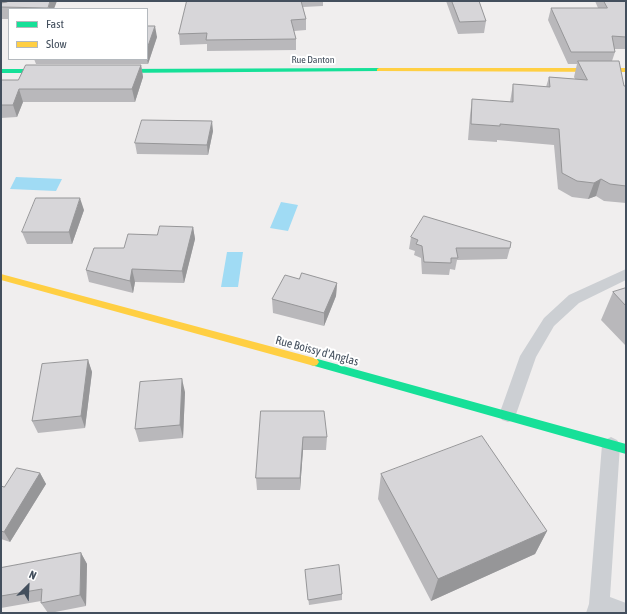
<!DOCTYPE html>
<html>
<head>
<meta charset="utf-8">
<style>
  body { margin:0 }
  #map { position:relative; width:627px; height:614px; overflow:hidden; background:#f0eeee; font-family:"Asap Condensed",sans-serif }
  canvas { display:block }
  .frame { position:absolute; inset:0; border:2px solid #434f5d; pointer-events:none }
  .legend { position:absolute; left:8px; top:8px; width:140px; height:52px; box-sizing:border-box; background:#fff; border:1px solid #b4b9be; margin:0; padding:5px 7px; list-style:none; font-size:12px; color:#434f5d }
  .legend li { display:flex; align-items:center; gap:8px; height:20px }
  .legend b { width:20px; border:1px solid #b4b9be }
  .north { position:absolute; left:8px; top:566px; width:40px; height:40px; -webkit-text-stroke:3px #fff; paint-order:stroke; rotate:24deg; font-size:11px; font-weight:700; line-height:16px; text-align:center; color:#434f5d }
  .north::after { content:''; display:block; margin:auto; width:14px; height:18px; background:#434f5d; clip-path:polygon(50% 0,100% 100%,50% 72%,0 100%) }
</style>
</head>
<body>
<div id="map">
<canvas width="627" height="614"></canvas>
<div class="frame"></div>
<ul class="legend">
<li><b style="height:5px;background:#16e098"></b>Fast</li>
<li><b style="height:5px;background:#ffcf43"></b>Slow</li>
</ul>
<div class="north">N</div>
</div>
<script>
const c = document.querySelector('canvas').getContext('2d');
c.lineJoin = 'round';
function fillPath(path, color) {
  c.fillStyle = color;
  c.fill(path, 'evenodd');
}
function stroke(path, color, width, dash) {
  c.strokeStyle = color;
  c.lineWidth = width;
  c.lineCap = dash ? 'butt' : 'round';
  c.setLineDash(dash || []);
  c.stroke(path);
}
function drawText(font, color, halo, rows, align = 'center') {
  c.font = font + ' "Asap Condensed",sans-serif';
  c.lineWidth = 4;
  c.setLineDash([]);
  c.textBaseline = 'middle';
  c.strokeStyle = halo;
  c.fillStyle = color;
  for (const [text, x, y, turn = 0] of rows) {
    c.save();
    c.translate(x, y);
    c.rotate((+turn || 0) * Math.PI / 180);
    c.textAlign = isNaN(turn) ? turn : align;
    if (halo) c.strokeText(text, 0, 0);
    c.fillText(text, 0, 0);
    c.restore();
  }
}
fillPath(new Path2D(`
  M16,177L62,179L56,191L10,189Z
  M281,202L298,205L288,231L270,228Z
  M227,252H243L238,287H221Z`), '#a0dbf4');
fillPath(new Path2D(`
  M626,269V280L579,303L554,326L536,357L514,420L508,422L502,420L499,415L520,356L544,318L569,295Z
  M611,437L617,440L620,445L610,597L626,603V613H586L589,604L602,445L605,440Z`), '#cccfd3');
fillPath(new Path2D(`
  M379,68L381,69V71L112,73L109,71L112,69Z
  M1,69H52L55,71L52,73H1Z
  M314,358L626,444V454L311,365L309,362L311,359Z`), '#16e098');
fillPath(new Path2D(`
  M379,68H626V72L377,71V69Z
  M1,274L314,358L317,359L319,362L317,365L314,366L1,280Z`), '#ffcf43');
fillPath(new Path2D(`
  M1,1L54,9H9V19H1Z
  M187,1H323V6L303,7L306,19V30L294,31L296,39V50L207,51V44L180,45L179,34Z
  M446,1H479L486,21L484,33L458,34Z
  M595,1H626V49H614L615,52L612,61L624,86H626V203L604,201L596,196L588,199L572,197L558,189L554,145L497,140V142L468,140L470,115L472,99L510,102L513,84L546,87L549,77L575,79L574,77L577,64H568L548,20L551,8H598Z
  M147,26L157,37L148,64H36L34,59H147Z
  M141,65L143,77L135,102H23L17,117L1,118V80H18Z
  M213,131L208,155L137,154L135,143Z
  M84,210L72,244H27L22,232Z
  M193,227L195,239L184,283L135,282L133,293L89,282L86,270L124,248L157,235Z
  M411,237L510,248L507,259L457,260L455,270L450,269L449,275L422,274L421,258L414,255L415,251L409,249Z
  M299,279L337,283L336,296L324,326L273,313L272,299Z
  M626,288V346L601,320L613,292Z
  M88,360L92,372L85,428L38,433L32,421Z
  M185,392L183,438L139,442L135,429Z
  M261,411L327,437L326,450H303L300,490H257L256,478Z
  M40,473L46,484L10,542L1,539V486L4,487Z
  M381,474L547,531L535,554L431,601L378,499Z
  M81,553L87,564L86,606L50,613H48L41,603V601L1,608V568Z
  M305,570L342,594V600L309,605Z`), '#b9b8bb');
fillPath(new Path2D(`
  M1,1H19L1,5Z
  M50,1H57L54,9H48Z
  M155,26L157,37L148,64L147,59V49Z
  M141,65L143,77L135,102L132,89Z
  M19,89L23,102L17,117L13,105Z
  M212,121L213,131L208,155L207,145Z
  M601,179L596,196L588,199L594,183Z
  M80,198L84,210L72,244L69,232Z
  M193,227L195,239L184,283L182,271Z
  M132,269L135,282L133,293L130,281Z
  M337,283L336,296L324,326V313Z
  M88,360L92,372L85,428L81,416Z
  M182,379L185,392L183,438L180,425Z
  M303,437V450L300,490V478Z
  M40,473L46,484L10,542L4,532Z
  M547,531L535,554L431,601L438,579Z
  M81,553L87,564L86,606L80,595Z`), '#969698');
const building = new Path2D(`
  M7,1H50L48,8L1,7V3L7,2Z
  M187,1H301L306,19L291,20L296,39L206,40L207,33L179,34Z
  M452,1H479L486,21L460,22Z
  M604,1H626V37L612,36L615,52H571L551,8H607Z
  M147,26H155L147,49Z
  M578,61H619L624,86H626V186L610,184L601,179L594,183L577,181L562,173L559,129L500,124V126L471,124L472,99L513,102V84L550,87L549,77L587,80Z
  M26,65H141L132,89H19L13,105H1V80H18Z
  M142,120L212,121L207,145L135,143Z
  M36,198H80L69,232H22Z
  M424,216L511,242L510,248H456L458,258H451V263L424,262L422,246L416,244L418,240L411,237Z
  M160,226L193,227L182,271L132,269L130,281L86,270L94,248H124L128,234L157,235Z
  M302,273L337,283L324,313L272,299L285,275L299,279Z
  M626,288V306L613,292Z
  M88,360L81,416L32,421L42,364Z
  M182,379L180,425L135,429L140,382Z
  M261,411H324L327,437H303L300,478H256Z
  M482,436L547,531L438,579L381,474Z
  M17,468L40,473L4,532L1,531V486L4,487Z
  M81,553L80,595L41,603L42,589L1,596V568Z
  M339,565L342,594L308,600L305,570Z`);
fillPath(building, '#d7d6d9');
stroke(building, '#969698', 1);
drawText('10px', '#434f5d', '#fff', [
  ["Rue Danton",313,60]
]);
drawText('12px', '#434f5d', '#fff', [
  ["Rue Boissy d'Anglas",317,351,15]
]);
</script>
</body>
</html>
